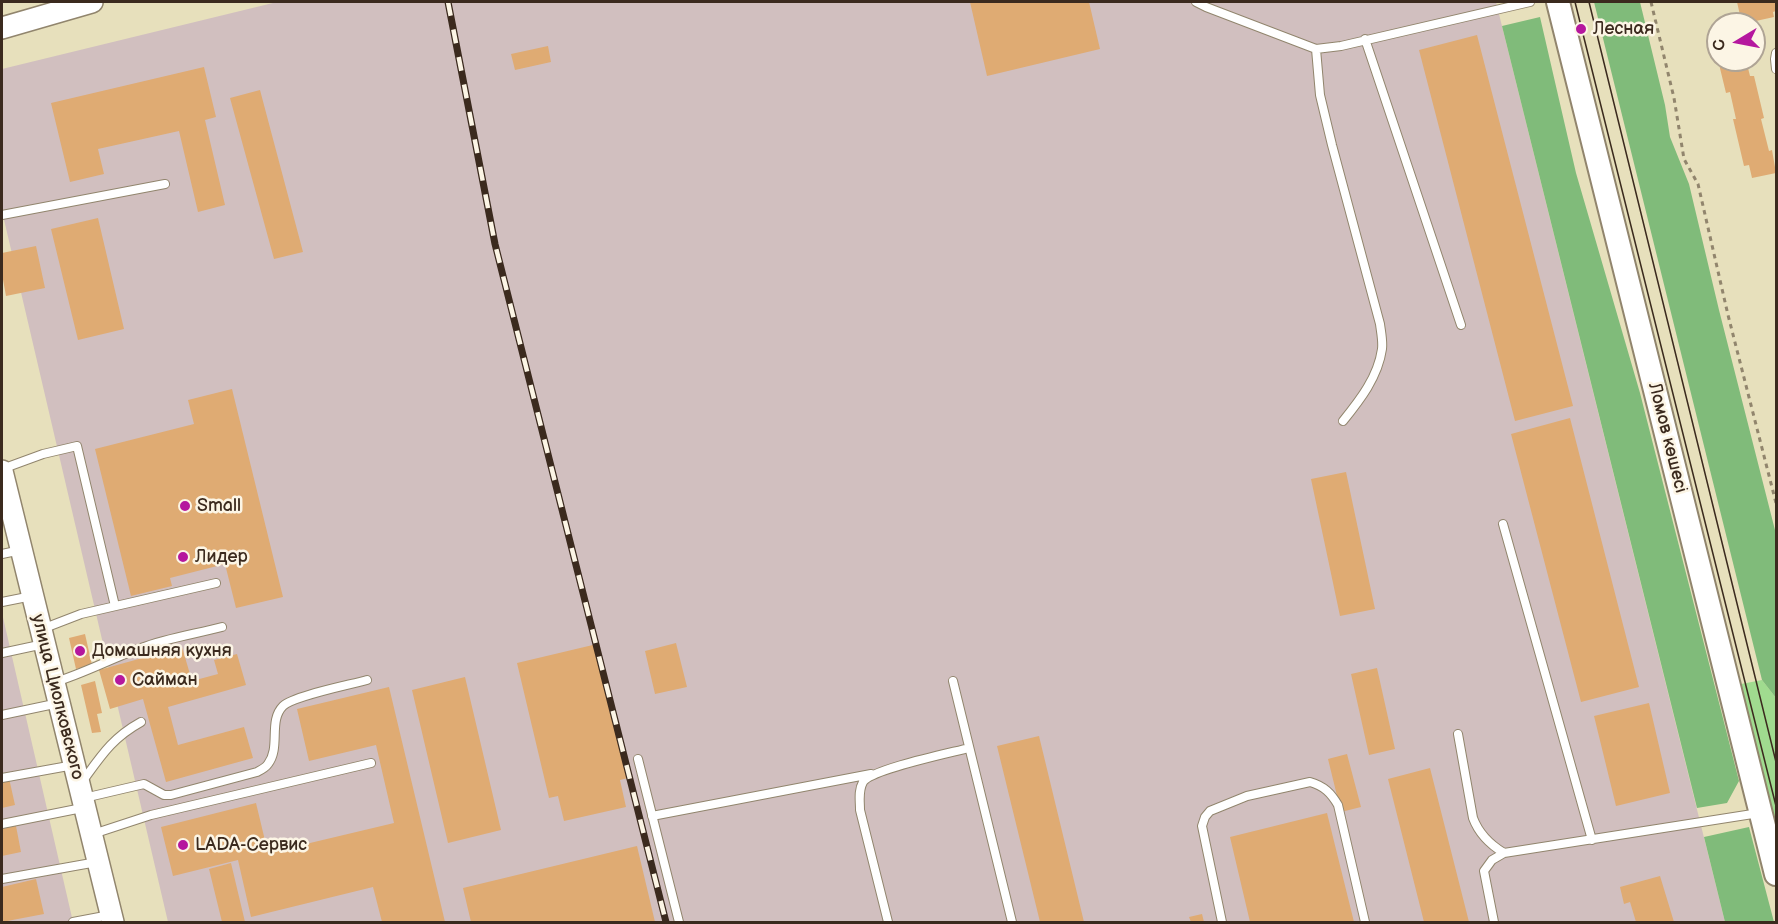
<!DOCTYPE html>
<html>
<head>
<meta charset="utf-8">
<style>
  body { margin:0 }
  #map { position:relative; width:1778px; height:924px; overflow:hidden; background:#e7e0bc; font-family:"Balsamiq Sans",sans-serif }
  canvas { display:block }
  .frame { position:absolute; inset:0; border:3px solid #3b2a1e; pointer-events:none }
  .north { position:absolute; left:1706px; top:12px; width:60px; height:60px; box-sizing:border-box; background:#fcf5e5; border:2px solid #afa495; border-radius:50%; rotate:260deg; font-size:16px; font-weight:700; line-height:24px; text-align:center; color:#3b2a1e }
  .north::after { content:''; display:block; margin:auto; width:21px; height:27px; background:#b5179e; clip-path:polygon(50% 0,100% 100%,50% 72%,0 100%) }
</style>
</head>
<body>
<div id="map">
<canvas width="1778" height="924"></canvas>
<div class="frame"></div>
<div class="north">С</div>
</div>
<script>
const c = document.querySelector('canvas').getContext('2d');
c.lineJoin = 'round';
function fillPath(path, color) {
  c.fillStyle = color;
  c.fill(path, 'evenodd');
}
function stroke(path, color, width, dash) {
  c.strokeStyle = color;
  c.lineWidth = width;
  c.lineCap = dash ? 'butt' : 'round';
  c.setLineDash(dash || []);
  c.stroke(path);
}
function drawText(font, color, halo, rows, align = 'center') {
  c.font = font + ' "Balsamiq Sans",sans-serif';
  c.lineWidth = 5;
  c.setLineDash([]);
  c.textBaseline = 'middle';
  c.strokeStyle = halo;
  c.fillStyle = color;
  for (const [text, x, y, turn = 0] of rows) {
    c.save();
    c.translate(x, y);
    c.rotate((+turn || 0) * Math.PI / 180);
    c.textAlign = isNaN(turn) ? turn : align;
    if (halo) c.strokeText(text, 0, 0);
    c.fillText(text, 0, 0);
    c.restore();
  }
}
fillPath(new Path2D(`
  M277,2H1496L1725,922H168L2,211V69Z
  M2,613L73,922H2Z`), '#d1bfbf');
fillPath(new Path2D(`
  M1762,680L1776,698V847L1736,685Z`), '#a0db8f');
fillPath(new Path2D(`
  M1594,2H1640L1665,105L1670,137L1689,184L1719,310L1776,534V698L1762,680Z
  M1540,17L1576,173L1640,393L1739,781L1727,803L1697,808L1502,26Z
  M1749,827L1774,922H1725L1704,837Z`), '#80bb7a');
fillPath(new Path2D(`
  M970,2H1089L1100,49L987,76Z
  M1737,2H1776V11L1773,12L1774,17L1742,24Z
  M1477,35L1573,406L1515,421L1419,50Z
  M548,46L551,62L515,70L511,54Z
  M1718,60H1746L1750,76H1754L1764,118L1761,119L1769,151L1772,150L1776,173L1752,178L1749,165L1744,166L1733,119H1736L1730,92L1726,93Z
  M204,67L216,117L205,120L225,205L198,212L179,131L98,149L104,174L70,182L51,103Z
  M260,90L303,252L274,259L230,98Z
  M98,218L124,329L78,340L51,229Z
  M36,246L45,288L6,296L2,274V253Z
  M232,389L283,597L236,608L225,564L170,578L172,586L131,596L95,449L194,424L188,400Z
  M1570,418L1639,687L1581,702L1511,434Z
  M1346,472L1375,609L1340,616L1311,479Z
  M85,634L92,665L76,669L69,638Z
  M676,643L687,687L655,694L645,651Z
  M597,644L628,778L620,780L626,807L564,821L558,796L549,798L517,663Z
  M182,647L192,681L218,674L214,660L237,654L246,685L168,707L178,745L244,727L253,758L166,782L143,699L110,709L99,670Z
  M1377,668L1395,749L1369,755L1351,674Z
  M465,677L501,830L448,843L412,690Z
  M95,681L102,713L97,714L101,732L92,733L81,685Z
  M389,687L445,922H382L373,887L251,917L238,860L173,876L161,827L256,803L268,853L394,823L376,745L309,761L297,709Z
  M1649,703L1670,793L1616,806L1594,716Z
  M1039,736L1084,922H1040L997,746Z
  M1347,754L1361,807L1341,812L1328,759Z
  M1430,768L1469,922H1424L1388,779Z
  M9,778L15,805L2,808V779Z
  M1327,813L1354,922H1250L1230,837Z
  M16,826L21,852L2,856V829Z
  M637,846L655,922H471L463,888Z
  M231,863L245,922H222L209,869Z
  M1660,876L1674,922H1636L1630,902L1624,904L1620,887Z
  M36,879L44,914L2,922V887Z
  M1202,914L1204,922H1191L1189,917Z`), '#dfab73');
const lane = new Path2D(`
  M1196,2L1206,7L1316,49L1341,46L1530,2
  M1365,39L1461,325
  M1316,49L1320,95L1332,145L1380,324C1381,332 1383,341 1382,349C1378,377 1360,400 1343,421
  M1776,53L1775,59L1776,69
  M2,215L165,184
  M2,469L43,454L77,446L115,606
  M1503,524L1592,840
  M2,554L21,550
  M2,602L32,596
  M42,629L81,614L216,583
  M2,653L44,644
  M953,681L1012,922
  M55,682C85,673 112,658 141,648C167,638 195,634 222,627
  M2,715L59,703
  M1458,734L1473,818C1479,834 1489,844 1504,853
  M638,759L679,922
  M2,778L74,765
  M82,782C101,756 112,738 141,722
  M84,798L144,784L164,795H171L257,772C261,770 266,767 268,764C281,747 268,721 283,706C293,696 349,685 367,680
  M652,816L871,774
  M2,824L82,808
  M93,834L151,815L371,763
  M2,879L97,862
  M73,922L110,915
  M888,922L860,810C860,800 858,791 863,782C872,769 950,753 969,748
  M1222,922L1202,826L1205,817L1210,811L1247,796L1310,782C1324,786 1331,793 1338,805L1365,922
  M1494,922L1484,871L1492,860L1504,853L1759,813`);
const secondary = new Path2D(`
  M2,28L92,2
  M2,471L113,922`);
const primary = new Path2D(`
  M1558,2L1776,874`);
stroke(lane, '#91856d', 10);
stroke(secondary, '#91856d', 24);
stroke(primary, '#91856d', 26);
stroke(new Path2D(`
  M1651,2L1674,98L1684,159L1698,184L1728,315L1776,503`), '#91856d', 3, [4.5, 4.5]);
stroke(lane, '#fff', 8);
stroke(secondary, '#fff', 21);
stroke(primary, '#fff', 22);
stroke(new Path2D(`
  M1575,2L1776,806
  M1589,2L1776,762`), '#3b2a1e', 1.5);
const rail = new Path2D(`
  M448,2L495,244L666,922`);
stroke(rail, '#3b2a1e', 7);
stroke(rail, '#fcf5e5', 4.5, [14]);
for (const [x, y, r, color] of [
  [1581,29,6,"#b5179e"],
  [185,506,6,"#b5179e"],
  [183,557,6,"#b5179e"],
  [80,651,6,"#b5179e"],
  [120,680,6,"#b5179e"],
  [183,845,6,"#b5179e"]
]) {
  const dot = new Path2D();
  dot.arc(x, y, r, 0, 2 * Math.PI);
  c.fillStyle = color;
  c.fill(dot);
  stroke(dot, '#fcf5e5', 2);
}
drawText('18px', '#3b2a1e', '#fcf5e5', [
  ["Лесная",1593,29],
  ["Small",197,506],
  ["Лидер",195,557],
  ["Домашняя кухня",92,651],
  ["Сайман",132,680],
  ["LADA-Сервис",195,845]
], 'left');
drawText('18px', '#3b2a1e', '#fcf5e5', [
  ["Ломов көшесі",1667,438,76],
  ["улица Циолковского",57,697,76]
]);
</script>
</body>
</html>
